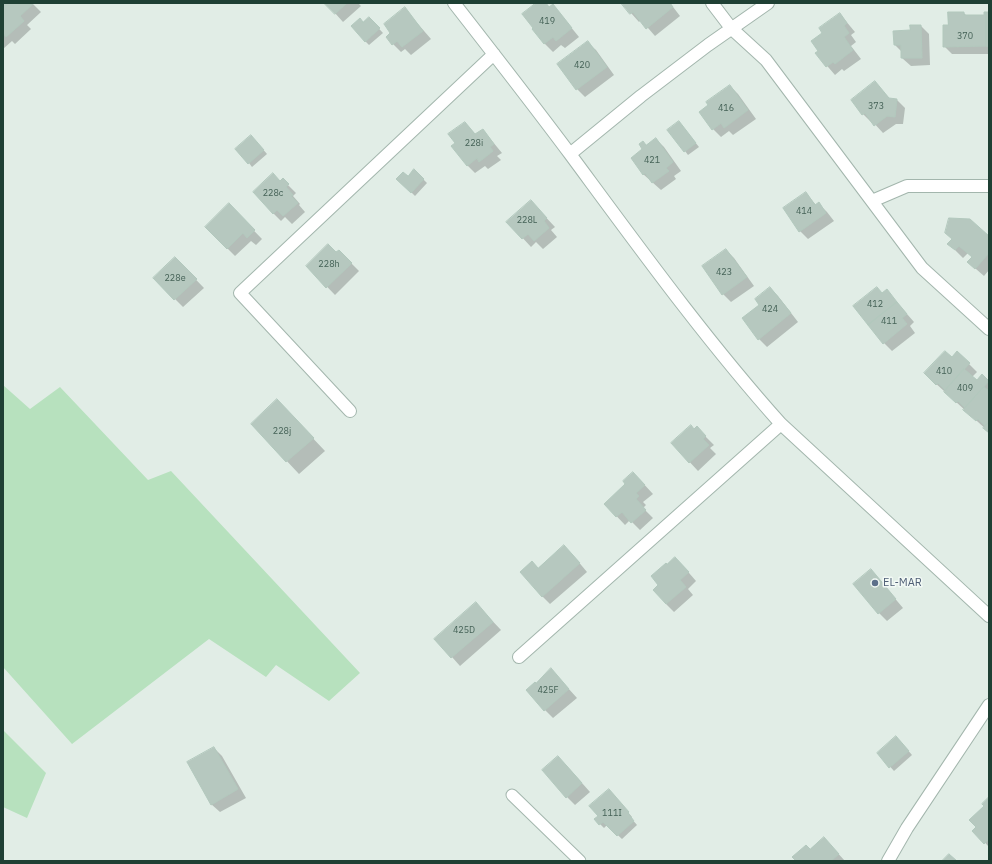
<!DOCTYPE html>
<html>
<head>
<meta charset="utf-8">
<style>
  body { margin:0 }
  #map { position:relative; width:992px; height:864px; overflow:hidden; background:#e1ede6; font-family:"IBM Plex Sans",sans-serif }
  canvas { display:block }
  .frame { position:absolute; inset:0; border:4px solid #1f4034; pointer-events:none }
</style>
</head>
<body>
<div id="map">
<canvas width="992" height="864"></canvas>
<div class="frame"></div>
</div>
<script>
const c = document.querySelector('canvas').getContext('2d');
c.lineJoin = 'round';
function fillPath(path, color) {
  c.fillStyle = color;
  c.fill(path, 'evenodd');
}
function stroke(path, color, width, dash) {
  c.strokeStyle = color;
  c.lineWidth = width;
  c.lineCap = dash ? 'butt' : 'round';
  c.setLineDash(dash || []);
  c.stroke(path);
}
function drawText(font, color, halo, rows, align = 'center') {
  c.font = font + ' "IBM Plex Sans",sans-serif';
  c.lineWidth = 3;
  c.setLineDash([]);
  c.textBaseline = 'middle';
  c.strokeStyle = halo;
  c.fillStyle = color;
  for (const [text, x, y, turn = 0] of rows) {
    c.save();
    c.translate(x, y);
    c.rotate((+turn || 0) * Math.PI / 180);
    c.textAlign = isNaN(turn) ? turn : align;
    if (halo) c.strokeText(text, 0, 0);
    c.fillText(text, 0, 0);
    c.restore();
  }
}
fillPath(new Path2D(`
  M3,385L30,409L60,387L148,480L171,471L360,673L329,701L276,665L266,677L209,639L72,744L3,667Z
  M3,730L46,773L27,818L3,807Z`), '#b7e1be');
fillPath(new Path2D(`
  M3,3H32L41,12L27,25L31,29L15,44L12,41L3,49Z
  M326,3H358L361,6L343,22Z
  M537,3H545L550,8L553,5L579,37L565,48L561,45L553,52L545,44Z
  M622,3H670L680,16L655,36L641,20L639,22L631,13Z
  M405,9L431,39L411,55L405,49L401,52L393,44L392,33Z
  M964,13L967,16H987L989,13V54H952L944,46L949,26Z
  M840,14L855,32L851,35L856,42L851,46L861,59L844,71L842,69L835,75L816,53L819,51L824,33Z
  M369,18L383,33L369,45L365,41L364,23Z
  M921,26L929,34L930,65L911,66L902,58V52L895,45L911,31Z
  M587,42L596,50L614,75L585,97L577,89L558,64Z
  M875,83L890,99L897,100L905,108L903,124H896L883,133L872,121L871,122L863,114Z
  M730,86L738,94L756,119L733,135L729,131L721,137L713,129Z
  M679,122L699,147L688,155L685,151Z
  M465,123L476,135L483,130L502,153L497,156L501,160L488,169L485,166L475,173L467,165L456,143Z
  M656,139L664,147L681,171L674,176L676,179L661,190L643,174L647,146Z
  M255,140L267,154L252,167L249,163Z
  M414,170L427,183L415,196L398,179L408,177Z
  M283,180L296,193L293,196L300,204L299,205L305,212L292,224L285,217L281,221L273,213Z
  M806,193L816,205L819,204L827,212L834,221L808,239L800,231Z
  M229,205L262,239L256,245L251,241L235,256L206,227Z
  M539,210L555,227L551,230L557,237L543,249L536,242L531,247L508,222Z
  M989,237V270L984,276L968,262L973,257L968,253L963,258L949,244Z
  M726,250L734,258L754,286L731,302L723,294Z
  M339,251L359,271L335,295L307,266L337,254Z
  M175,258L204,288L183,307L154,278Z
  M770,288L778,296L798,322L767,347L759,339L743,318L760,305Z
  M887,291L914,322L910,326L915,333L892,351L884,343L883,294Z
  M952,358L969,364L977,372L972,377L977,382L982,376L989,382V432L933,381Z
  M289,413L325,451L299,474L252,424Z
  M694,430L705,436L714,445L710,448L716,454L698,471L672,443Z
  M641,481L653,494L643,502L646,505L643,508L653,518L640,530L630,520L625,525L605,504Z
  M572,554L587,572L550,604L542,596L532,562L539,569Z
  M683,566L696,581L688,589L693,595L674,612L666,604L660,585Z
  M871,570L903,608L887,621L879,613Z
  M484,612L501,630L460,666L436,639Z
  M559,678L577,698L553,718L545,710Z
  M900,741L912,755L894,771L878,753Z
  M214,748L222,756L246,798L220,812L211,804Z
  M566,765L590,792L575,805L567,797Z
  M613,794L632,817L631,818L637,825L622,839L607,825L604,828L595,819L599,816Z
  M989,798V847L974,831L978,828L985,806Z
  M824,838L845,861H797L810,850Z`), '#0003');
const building = new Path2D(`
  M3,3L33,4L20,16L24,21L6,37L3,33Z
  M324,3H347L335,14Z
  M536,3H546L549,7L553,4L572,28L556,41L553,37L544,44L532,29L533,28L522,14Z
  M621,3H670L673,7L646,29L633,12L630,14Z
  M405,7L423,31L402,47L397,41L392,45L386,37L390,33L384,24Z
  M948,12H964V15H984V12H986V46L943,47V25H948Z
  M986,12H989V47L986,46Z
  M840,13L847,23L844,26L849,33L844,37L853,50L835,64L833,62L826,67L815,53L818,51L811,41L822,33L819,28Z
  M369,17L380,28L365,42L351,26L360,18L363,22Z
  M910,25H921L922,58H901V45H894L893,31L910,30Z
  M588,41L607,67L576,90L557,64Z
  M875,81L889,98L897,99L895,117L887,116L874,126L865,113L862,115L851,100Z
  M730,85L748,110L724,128L721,123L712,130L699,112L708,105L706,102Z
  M679,121L696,143L684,152L667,130Z
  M465,122L475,134L483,129L494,144L490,147L493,151L479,162L477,158L467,166L451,146L455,143L448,134Z
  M251,135L264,150L248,164L235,149Z
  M656,138L673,162L666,168L669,171L652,183L645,173L643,175L631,158L642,149L639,144L643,141L646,145Z
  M414,169L424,179L411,193L396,179L403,172L408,176Z
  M273,173L280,181L283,178L289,184L286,187L293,195L291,196L298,203L283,216L277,210L273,214L253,192Z
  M806,192L815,205L819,202L826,213L799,232L783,208Z
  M531,200L547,218L544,221L549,228L534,241L528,234L522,239L506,222Z
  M229,203L255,230L247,238L243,233L227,249L205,227Z
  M949,218L970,219L989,236V253L975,269L967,262L972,257L959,246L955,250L947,244L952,239L945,233Z
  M328,244L336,252L339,250L352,263L326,288L306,266Z
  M726,249L747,277L722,295L702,266Z
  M175,257L197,279L174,300L153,278Z
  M770,287L791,313L758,340L742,318L759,305L755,299Z
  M877,287L882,293L887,289L897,302L868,325L853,306Z
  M897,302L907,314L902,318L907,324L883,344L868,325Z
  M945,351L952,357L957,351L970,363L945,390L938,383L936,385L924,373Z
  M964,369L977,380L982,374L989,381L965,408L958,401L956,403L944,392Z
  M984,387L989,391V422L985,426L978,419L976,421L963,410Z
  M277,399L314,438L286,462L251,424Z
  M989,422V433L983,428Z
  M691,425L694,429L697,426L706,436L703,439L709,445L689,463L671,443Z
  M633,472L645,485L636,493L639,496L636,499L646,510L631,523L622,512L616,517L604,504L625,484L623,481Z
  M564,545L580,563L542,597L520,572L532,561L538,568Z
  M675,557L689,572L680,580L686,587L666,604L653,590L658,585L651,576L666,563L667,564Z
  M871,569L896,599L878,614L853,584Z
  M476,602L493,622L451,658L434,639Z
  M551,668L569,689L544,711L526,690L535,682L536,683Z
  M896,736L909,751L889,768L877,753Z
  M214,747L238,789L211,805L187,762Z
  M558,756L582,783L566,798L542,770Z
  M609,789L629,812L628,813L634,821L617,836L603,822L599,825L594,819L598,816L589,806Z
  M989,797V839L984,844L972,831L976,827L969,820L984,806L982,804Z
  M824,837L839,854L831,861H796L792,857L806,845L810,849Z
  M949,854L957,861H942Z`);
fillPath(building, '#b6c8bf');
stroke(building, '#b2c8bd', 1);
const service = new Path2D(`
  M512,795L580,861`);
const minor = new Path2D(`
  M454,3C493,53 532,103 570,154C638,246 705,339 781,424L989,616
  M712,3L731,28L766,60L922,268L989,329
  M570,154L641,96L708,45L768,3
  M872,201L907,186H989
  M350,411L240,293L494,54
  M519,657L781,424
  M888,861L907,828L989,705`);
stroke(service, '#a3b6ad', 13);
stroke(minor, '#a3b6ad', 14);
stroke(service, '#fff', 11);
stroke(minor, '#fff', 12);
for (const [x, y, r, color] of [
  [875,583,4,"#5c6f8a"]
]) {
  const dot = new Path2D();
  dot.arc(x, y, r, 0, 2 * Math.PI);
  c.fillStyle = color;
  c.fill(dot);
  stroke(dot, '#f2f9f5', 1.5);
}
drawText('9px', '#456257', null, [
  ["419",547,21],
  ["370",965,36],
  ["420",582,65],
  ["373",876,106],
  ["416",726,108],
  ["228i",474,143],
  ["421",652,160],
  ["228c",273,193],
  ["414",804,211],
  ["228L",527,220],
  ["228h",329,264],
  ["423",724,272],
  ["228e",175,278],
  ["412",875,304],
  ["424",770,309],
  ["411",889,321],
  ["410",944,371],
  ["409",965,388],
  ["228j",282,431],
  ["425D",464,630],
  ["425F",548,690],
  ["111I",612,813]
]);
drawText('11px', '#4e5e75', '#f2f9f5', [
  ["EL-MAR",883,583]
], 'left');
</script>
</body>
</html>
